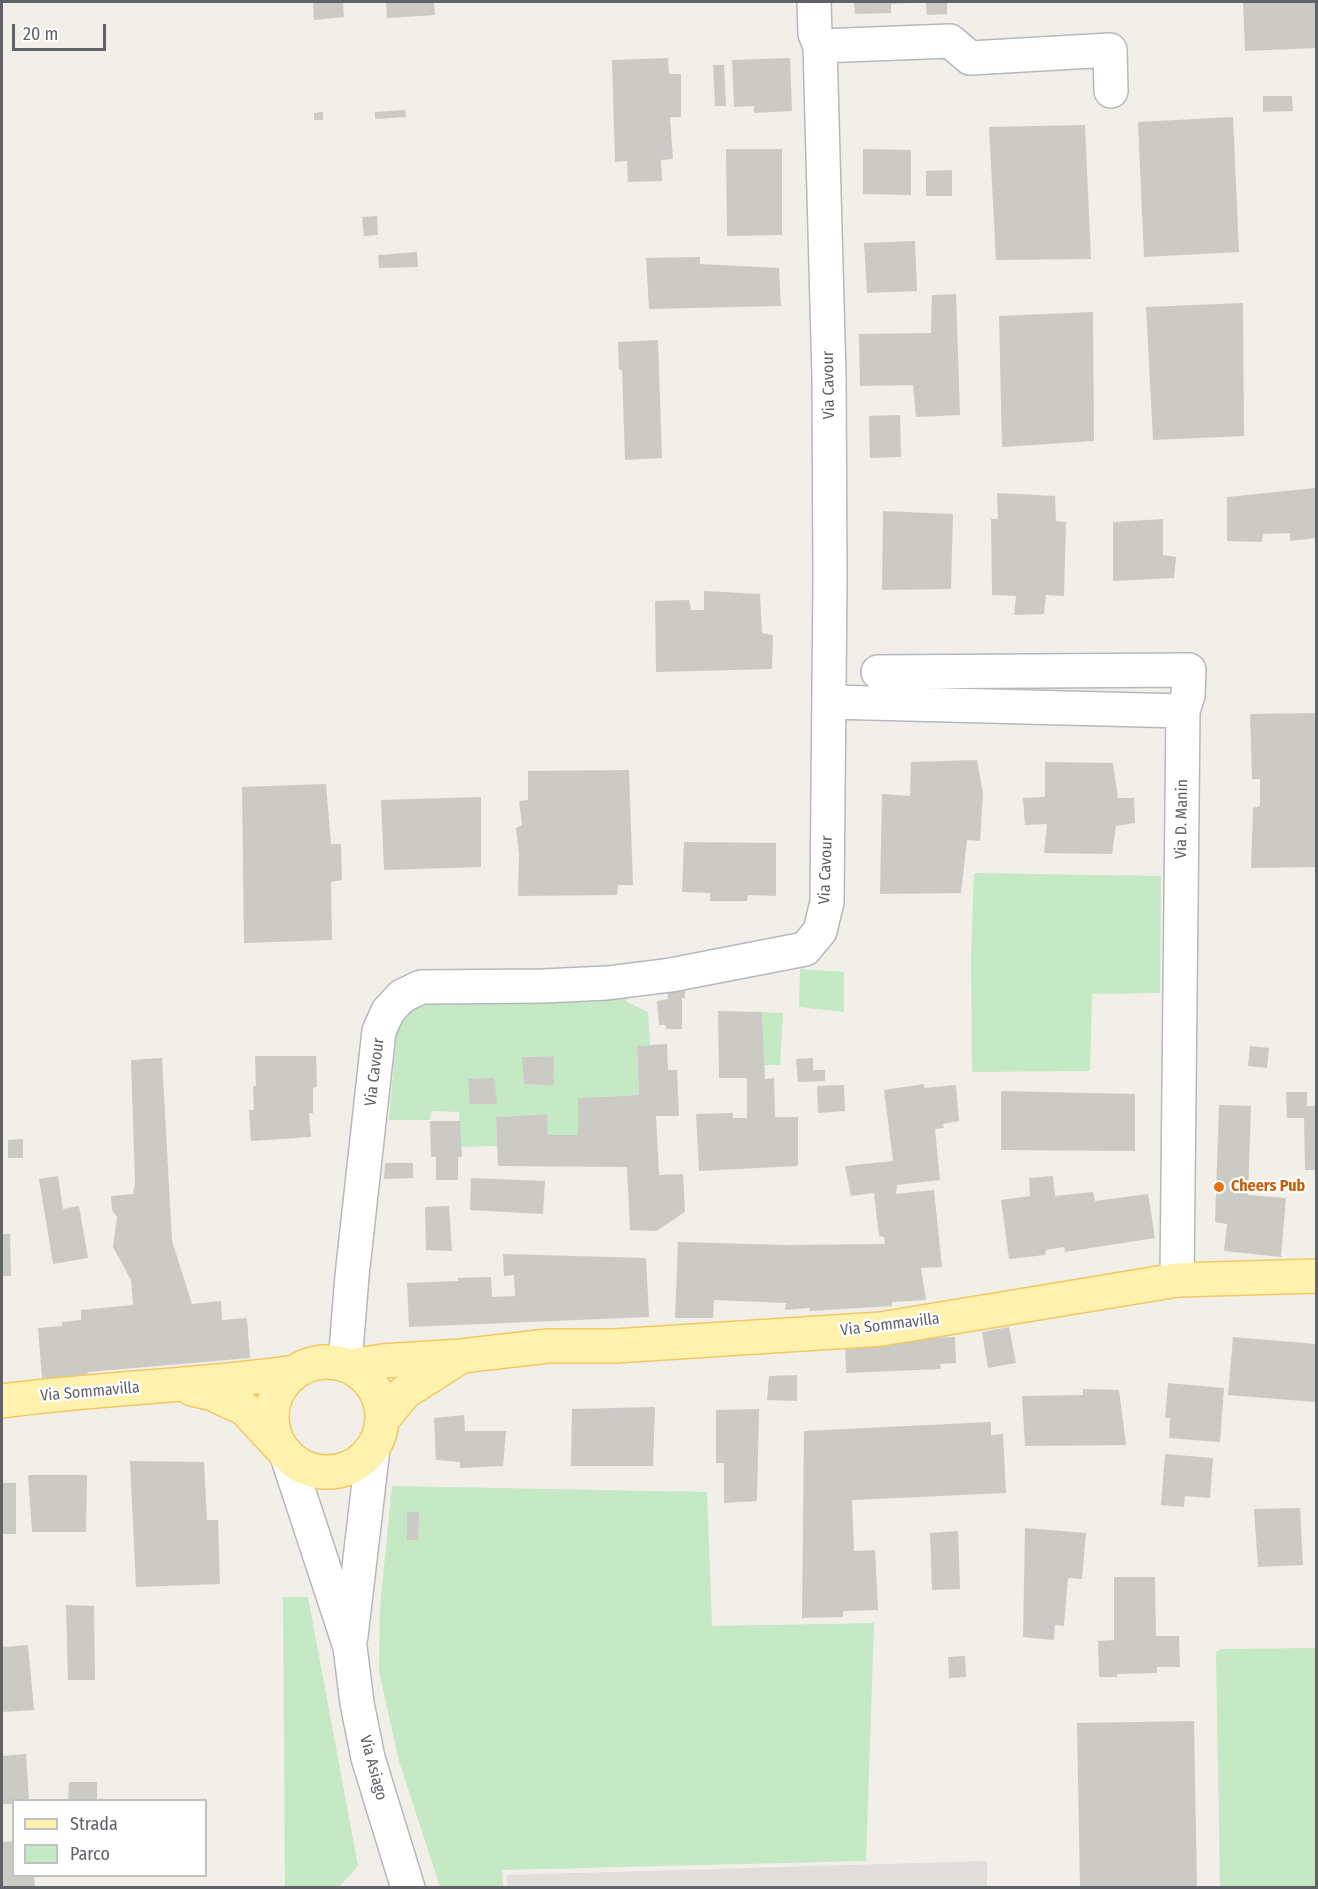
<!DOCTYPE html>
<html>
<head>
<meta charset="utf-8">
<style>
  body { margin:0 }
  #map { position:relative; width:1318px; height:1889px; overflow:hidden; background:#f1efe8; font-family:"Fira Sans Condensed",sans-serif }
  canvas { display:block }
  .frame { position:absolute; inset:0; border:3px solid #5f6368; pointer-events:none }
  .legend { position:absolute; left:12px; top:1799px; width:195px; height:78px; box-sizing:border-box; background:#fff; border:2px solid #bfc1c3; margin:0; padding:8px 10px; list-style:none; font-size:18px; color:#5f6368 }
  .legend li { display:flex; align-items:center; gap:12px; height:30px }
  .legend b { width:30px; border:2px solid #bfc1c3 }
  .scale { position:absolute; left:12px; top:24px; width:94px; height:27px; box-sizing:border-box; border:3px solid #5f6368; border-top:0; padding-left:8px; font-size:18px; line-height:21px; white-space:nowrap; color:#5f6368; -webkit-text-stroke:4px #fff; paint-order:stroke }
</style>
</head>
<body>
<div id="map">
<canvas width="1318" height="1889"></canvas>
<div class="frame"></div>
<ul class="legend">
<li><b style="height:8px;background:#fff2af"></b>Strada</li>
<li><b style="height:16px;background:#c5e8c5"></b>Parco</li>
</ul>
<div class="scale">20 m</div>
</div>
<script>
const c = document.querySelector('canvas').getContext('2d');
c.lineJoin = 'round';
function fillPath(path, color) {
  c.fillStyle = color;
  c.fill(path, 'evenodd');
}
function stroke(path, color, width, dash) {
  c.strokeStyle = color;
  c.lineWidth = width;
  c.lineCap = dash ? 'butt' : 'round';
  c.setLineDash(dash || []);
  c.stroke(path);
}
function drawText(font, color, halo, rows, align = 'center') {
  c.font = font + ' "Fira Sans Condensed",sans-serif';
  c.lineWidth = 4.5;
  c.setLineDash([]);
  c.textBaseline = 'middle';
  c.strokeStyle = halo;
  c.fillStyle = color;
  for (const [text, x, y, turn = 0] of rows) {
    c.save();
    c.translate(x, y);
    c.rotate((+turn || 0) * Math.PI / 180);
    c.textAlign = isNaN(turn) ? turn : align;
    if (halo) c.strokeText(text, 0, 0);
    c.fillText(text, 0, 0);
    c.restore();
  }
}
fillPath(new Path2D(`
  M987,1861V1887H508L507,1875Z`), '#e0deda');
fillPath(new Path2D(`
  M974,873L1161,876L1160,993L1092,994L1090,1071L972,1072L971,958Z
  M800,969L844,972V1012L799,1007Z
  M626,995L627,1002L648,1012L650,1045L637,1046L639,1095L578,1098V1135H548L546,1114L496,1117L497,1146L461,1147L459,1112L431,1111L430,1120H389L397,1029L401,1015L409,1008L457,1000ZM553,1056V1086L524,1084L523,1057Z
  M762,1012L783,1013L780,1065H764Z
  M392,1486L707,1492L712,1626L874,1623L866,1861L502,1870L503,1887H440L399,1761L379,1671L380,1607Z
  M283,1597H308L358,1866L340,1886L285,1887Z
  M1316,1648V1887H1220L1216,1652L1221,1649Z`), '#c5e8c5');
fillPath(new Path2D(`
  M313,2H343L344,17L314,20Z
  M386,2H434L435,15L387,18Z
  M854,2H910V3L891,4V13L855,14Z
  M926,2H947V14L927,15Z
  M1243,2H1316V48L1245,51Z
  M668,58L669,74H681V117H670L673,159L661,160L662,181L628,182L627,161L615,162L612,60Z
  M790,58L792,111L754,113V106L734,107L732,60Z
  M713,65H724L726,106H715Z
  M1263,96H1292L1293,111L1263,112Z
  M405,110L406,117L375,119V112Z
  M323,112V120H314V113Z
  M1233,117L1239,252L1144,257L1138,122Z
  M1085,125L1091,259L996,260L989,127Z
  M726,149H782V235L727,236Z
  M863,149L911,150V195L863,194Z
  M952,170V196H926V171Z
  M377,216L378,235L364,236L362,217Z
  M915,241L917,291L867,293L864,243Z
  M417,252L418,267L379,268L378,255Z
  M700,257V264L779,268L781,306L649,309L646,258Z
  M956,294L960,415L916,417L913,385L860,386L859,334L931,333L932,295Z
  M1243,303L1244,436L1153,440L1146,307Z
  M1093,312L1094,441L1002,447L999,316Z
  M658,340L662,458L625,460L622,370H619L618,342Z
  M900,415L901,457L870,458L869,416Z
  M1316,488V538L1290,541V533L1263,534L1262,542L1227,541V497Z
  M997,493L1055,496L1056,521L1066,522L1064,596L1046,595L1044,614L1014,615L1016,596L992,595L991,519H998Z
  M883,511L953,514L951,589L882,590Z
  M1163,519V555L1176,557L1174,578L1113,581V522Z
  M704,591L760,594L762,633L773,635L772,669L656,672L655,601L689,600L691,610H704Z
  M1316,713V867L1251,868L1253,808L1260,806V779H1252L1250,714Z
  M977,760L983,793L980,841L967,840L961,893L880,894L882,794L910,796L911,762Z
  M1045,762L1113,763L1118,798H1134L1135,823L1116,826L1112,854L1044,853L1047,824L1025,825L1023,798L1045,797Z
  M629,770L633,885H618L617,895L518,896L519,854L516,828L522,825L519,801L528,800V771Z
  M326,784L331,844H341L342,880L331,882L332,940L244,943L242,787Z
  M481,797V867L384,870L381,800Z
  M684,842L776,843V896L748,895L747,901H710V893L682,892Z
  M685,988V998H682V1029H666V1025H659L657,1001L668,999L667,989Z
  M718,1011L762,1012L765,1079L774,1078L775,1117H798V1166L699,1171L696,1114L733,1113V1118H747V1078H719Z
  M667,1044L668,1070H677L679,1116H656L659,1175L683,1174L685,1212L656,1231L630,1230L627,1167L498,1166L496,1117L547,1114L548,1135H578V1098L639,1095L637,1046Z
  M1250,1046L1269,1048L1267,1068L1248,1066Z
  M255,1056H316L317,1087L313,1088V1113H309L311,1137L251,1141L249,1110H254L253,1086H256Z
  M554,1056L553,1086L524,1084L522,1057Z
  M162,1058L172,1241L192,1304L221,1301L222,1320L247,1318L250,1358L88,1372L84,1380L42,1378L38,1328L62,1326V1322L81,1320V1310L133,1305L131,1280L113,1247L117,1217L112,1210L111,1196L133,1194L135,1184L131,1060Z
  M813,1058V1070H825V1081L798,1082L796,1059Z
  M494,1078L497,1104H470L468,1079Z
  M924,1084V1088L956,1085L959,1121L943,1124L944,1128L935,1129L940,1180L897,1185L896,1194L934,1190L942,1267L921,1268L926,1300L892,1302V1306L810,1311L809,1308L785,1310L786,1303L714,1300L713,1318H675L678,1242L787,1245L885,1244L884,1237L879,1236L874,1193L851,1196L845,1166L893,1161L884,1090Z
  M844,1085L845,1111L818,1113L817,1086Z
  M1001,1091L1135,1094V1151L1001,1150Z
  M1286,1092H1307V1106H1316V1170H1305L1304,1118H1287Z
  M1219,1105L1251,1106L1248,1195L1286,1198L1281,1257L1224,1251L1227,1224L1215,1222Z
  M430,1121H460L462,1157H458V1180H436V1157H431Z
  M23,1139V1158H8V1140Z
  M385,1163H413V1178L384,1179Z
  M58,1176L63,1209L79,1206L88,1258L53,1264L39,1179Z
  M1053,1176L1055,1196L1093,1192L1095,1201L1148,1194L1155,1238L1065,1252L1064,1247L1046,1250L1045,1255L1009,1259L1001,1200L1030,1196L1029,1178Z
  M471,1178L545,1181L543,1214L470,1210Z
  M449,1206L452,1251L426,1250L425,1207Z
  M2,1234H10L11,1276H2Z
  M503,1254L646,1258L649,1317L409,1327L407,1283L458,1281V1278L491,1277L492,1297L515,1296L514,1275L504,1276Z
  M1009,1327L1016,1363L988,1368L982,1332Z
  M955,1337L956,1363L940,1364L941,1369L846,1373L845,1341Z
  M1233,1337L1316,1344V1402L1228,1395Z
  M797,1375V1401L767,1400L769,1376Z
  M1168,1383L1224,1388L1220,1442L1169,1438L1170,1418H1165Z
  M1083,1389L1119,1390L1126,1445L1025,1446L1022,1396L1083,1395Z
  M655,1407L653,1466H571L572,1409Z
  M759,1409L757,1501L724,1503V1463H716V1410Z
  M464,1415L465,1431H506L503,1466L460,1468V1462L436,1460L434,1418Z
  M991,1422V1435L1003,1434L1006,1493L852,1500L854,1551L875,1550L878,1610L843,1611V1617L802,1618L804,1431Z
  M1165,1454L1213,1458L1210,1498L1185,1496L1184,1507L1161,1505Z
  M130,1461L204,1462L207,1520H218L220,1584L136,1587Z
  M28,1475H87L86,1532H32Z
  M2,1483H16V1534H2Z
  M1300,1508L1303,1565L1258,1567L1254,1509Z
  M407,1512H419L418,1540H407Z
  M1025,1528L1086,1533L1082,1579L1068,1578L1064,1626L1055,1625L1054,1640L1023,1637Z
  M958,1531L960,1589L932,1590L930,1533Z
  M1114,1577H1155L1156,1636H1179L1180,1667H1157V1673L1117,1674V1677H1099L1098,1641L1114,1640Z
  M66,1605L94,1606L95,1680H68Z
  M28,1645L34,1710L2,1712V1647Z
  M965,1656L966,1677L949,1678L948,1657Z
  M1194,1721L1197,1888H1080L1077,1723Z
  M26,1754L29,1800H14V1804H2V1756Z
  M69,1782H97V1800H68Z
  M14,1841V1876H34L35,1888H2V1842Z`), '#cccac5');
const minor = new Path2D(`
  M820,46L950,41L970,58L1110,50L1111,91
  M878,672L1189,670L1188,695L1183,711
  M830,702L1183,711L1177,1280
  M345,1364L352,1276L379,1031L388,1011L402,996L421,987L543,986L607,983L671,975L805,949L820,931L827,902L830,579L829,376L820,46L815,34L814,2
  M287,1456L350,1647L357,1703L368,1758L408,1888
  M351,1636L373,1448`);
const major = new Path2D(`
  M272 1417a55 55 0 1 1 110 0a55 55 0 1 1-110 0Z
  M350,1366L383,1361L461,1356L548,1346H615L881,1329L1177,1280L1316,1276
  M192,1389L213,1394L245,1409L279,1446
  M2,1401C99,1388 198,1386 295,1372
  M383,1419L405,1392L460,1357`);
stroke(minor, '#b5b8bc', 36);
stroke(major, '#f2c960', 36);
stroke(minor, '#fff', 33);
stroke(major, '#fff2af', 33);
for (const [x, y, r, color] of [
  [1219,1187,6,"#e8710a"]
]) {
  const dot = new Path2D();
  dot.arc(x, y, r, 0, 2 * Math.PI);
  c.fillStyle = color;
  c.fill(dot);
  stroke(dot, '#fff', 2);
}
drawText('16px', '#5f6368', '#fff', [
  ["Via Cavour",829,385,-91],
  ["Via D. Manin",1182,819,-89],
  ["Via Cavour",826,870,-88],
  ["Via Cavour",375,1072,-83],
  ["Via Sommavilla",890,1325,-7],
  ["Via Sommavilla",90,1392,-5],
  ["Via Asiago",373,1768,75]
]);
drawText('bold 16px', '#c56008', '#fff', [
  ["Cheers Pub",1231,1187]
], 'left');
</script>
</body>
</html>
